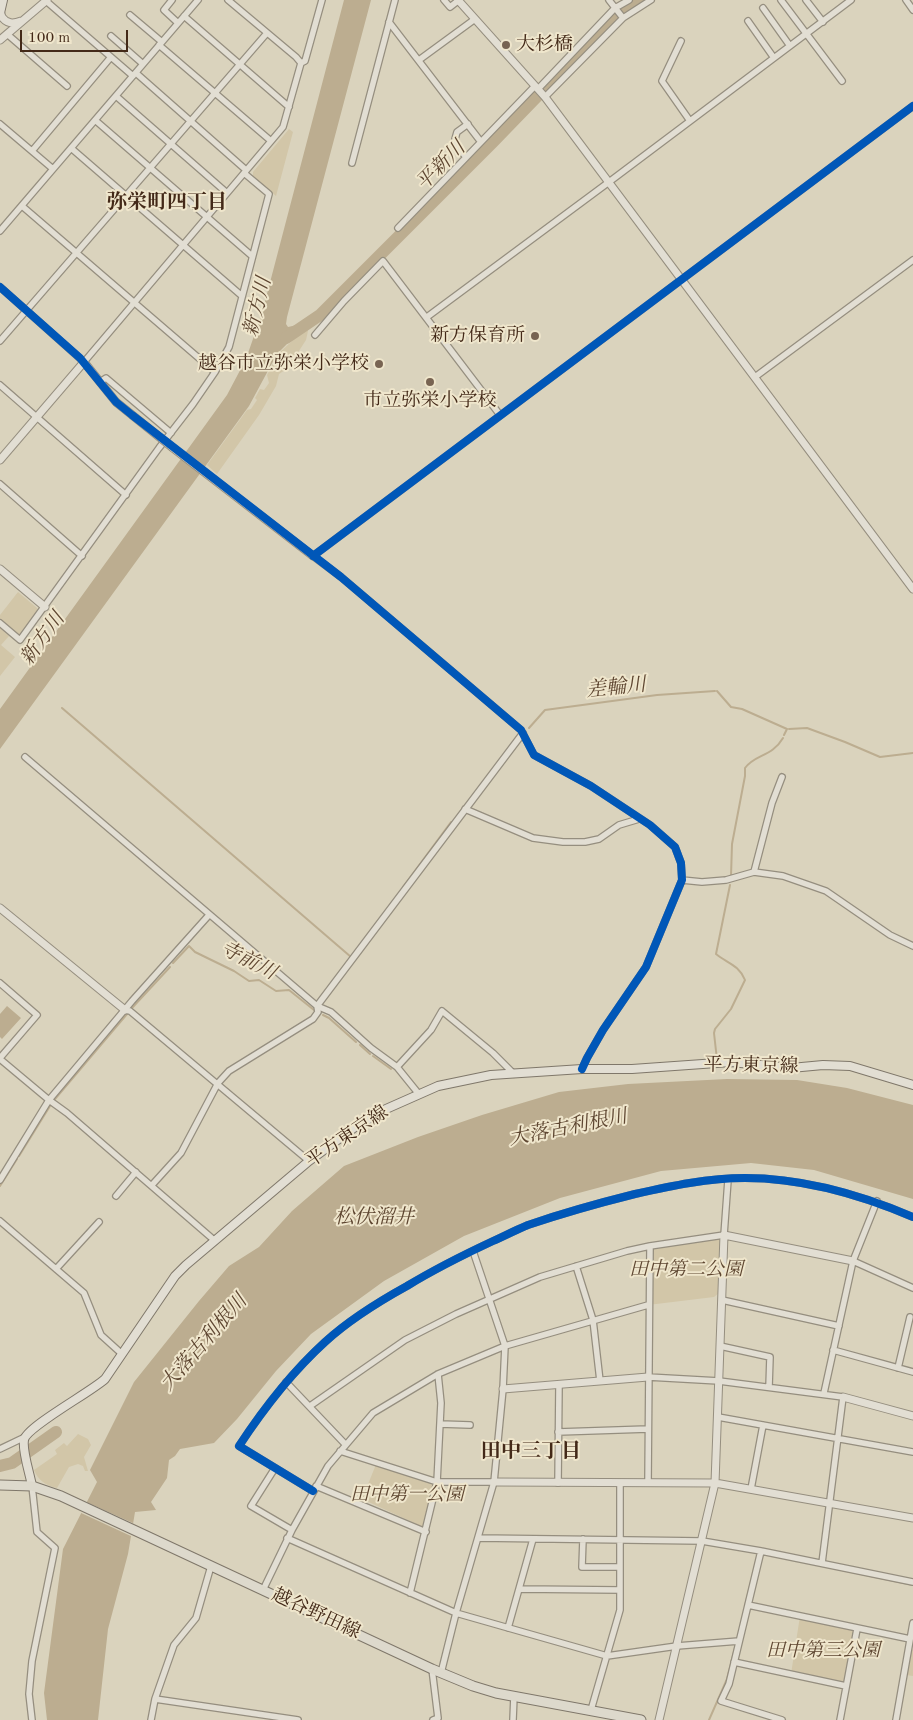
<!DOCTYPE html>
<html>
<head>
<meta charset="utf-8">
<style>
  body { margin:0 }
  #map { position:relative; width:913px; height:1720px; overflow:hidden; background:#dad3bd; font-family:"Old Standard TT",serif }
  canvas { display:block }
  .scale { position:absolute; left:20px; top:30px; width:108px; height:22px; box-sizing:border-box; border:2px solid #432918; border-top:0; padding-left:6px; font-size:15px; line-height:18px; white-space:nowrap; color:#432918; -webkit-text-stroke:4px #efe6cc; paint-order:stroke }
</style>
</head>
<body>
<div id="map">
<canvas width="913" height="1720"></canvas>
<div class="scale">100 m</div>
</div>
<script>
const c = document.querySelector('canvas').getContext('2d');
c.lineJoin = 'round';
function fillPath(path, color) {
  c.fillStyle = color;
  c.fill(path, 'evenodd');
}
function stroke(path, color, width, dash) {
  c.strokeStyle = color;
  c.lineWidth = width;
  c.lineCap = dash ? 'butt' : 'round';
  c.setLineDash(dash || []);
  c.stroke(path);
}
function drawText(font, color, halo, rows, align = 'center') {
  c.font = font + ' "Old Standard TT","Noto Serif JP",serif';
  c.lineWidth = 4;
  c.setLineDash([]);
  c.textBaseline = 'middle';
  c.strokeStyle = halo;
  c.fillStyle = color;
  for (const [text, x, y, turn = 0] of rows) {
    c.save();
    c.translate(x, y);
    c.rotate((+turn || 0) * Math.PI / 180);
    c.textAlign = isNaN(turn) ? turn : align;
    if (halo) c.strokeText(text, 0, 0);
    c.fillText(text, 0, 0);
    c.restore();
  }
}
fillPath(new Path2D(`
  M289,129L293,132L276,196L253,176V172Z
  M306,328L308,331L306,340L288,368L279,374L276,386L259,415L217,474L207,465L247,410L251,409L257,400L255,398L260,389L264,390L269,383L267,375L278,354Z
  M18,592L37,608L38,612L21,634L18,635L0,620V615Z
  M0,628L9,636L1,645L15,657L0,676Z
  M724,1235L719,1293L714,1297L648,1305L650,1246Z
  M78,1434L88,1439L91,1445L84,1457L88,1471H85L83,1466L78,1464L69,1467L57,1488C46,1486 38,1480 34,1470L57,1454L55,1450L64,1443L67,1446Z
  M377,1462L435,1481L423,1527L362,1499Z
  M800,1616L857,1629L846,1686L791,1674Z
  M912,1649L913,1650V1676L906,1675Z`), '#d2c6a8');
fillPath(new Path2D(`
  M344,0H371L287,317L286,324L288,327L297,325L300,331L277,354L249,406L0,749V709L227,395L246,359L262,313Z
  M7,1006L21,1018L2,1039L0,1037V1014Z
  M727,1079L797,1080L847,1088L913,1105V1199L814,1170L751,1163L661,1171L560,1198L464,1236L384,1281L311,1334L276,1371L237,1419L214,1443L180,1449L175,1456L169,1460L167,1478L151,1502L156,1510L135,1512L128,1554L108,1629L98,1720H47L44,1693L63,1549L97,1482L90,1470L134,1382L199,1301L229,1266L259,1247L292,1211L344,1166L418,1137L482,1115L559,1092L628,1084Z`), '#bcad90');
fillPath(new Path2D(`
  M84,1501L135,1524L133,1537L79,1512Z`), '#dad3bd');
stroke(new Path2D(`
  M717,691L731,707L742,709L787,729L784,735
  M62,708L351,957
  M529,728L545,710L657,695L715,691
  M789,729L807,728L845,742L880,757L913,753
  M731,876L732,844L745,776V768C755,754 772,757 783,738
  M403,887L451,822
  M173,963L189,946L195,952L234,971L249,981L259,980L276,991L289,990L314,1010
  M131,1009L170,967
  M323,1015L329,1018L356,1042
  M360,1045L370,1054
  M373,1056L391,1069
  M717,1060L714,1033L715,1029L731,1009L745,980C739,965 727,963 716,954L730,885
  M55,1099L127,1014
  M19,1156L50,1106
  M0,1186L17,1159
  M837,1569L913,1585
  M745,1606L758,1553
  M709,1720L727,1679L735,1648`), '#bcad90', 2);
stroke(new Path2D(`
  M286,338L320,315L492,143L612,19L639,0
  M0,1466L12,1463L56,1432`), '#bcad90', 12);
const minor = new Path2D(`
  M172,0L164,10L178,23
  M228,0L296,57L301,63
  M444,0L450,7L459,0
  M609,0L623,18
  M781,0L842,81
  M806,0L823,22
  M906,0L913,10
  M46,1L133,76
  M763,8L790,46
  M130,15L162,42
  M184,16L289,107
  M748,21L774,58
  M389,22L481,142
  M7,34L67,86
  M111,36L143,64
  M681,41L662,81L690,121
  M159,45L271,141
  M419,60L475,19
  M136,73L246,170
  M538,89L615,8L629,0
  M116,96L227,193
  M545,97L623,18L651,0
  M95,120L252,256
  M0,124L53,169
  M71,148L242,296
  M32,151L111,57
  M466,157L459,149L455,139L457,132L468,124
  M352,163L395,0
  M22,206L215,372
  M398,228L535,86
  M0,231L198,0
  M0,287L84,362L283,127L301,63L305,61L322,0
  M427,317L609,182L851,0
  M315,335L344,301L383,261L500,415
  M0,341L267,33
  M755,377L913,260
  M100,382L106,378L171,433
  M0,385L126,495
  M0,484L82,556
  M0,623L20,640L159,448L193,404L215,372L229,347L269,194L244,173
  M25,757L317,1006L331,1012L371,1048L397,1067L418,1093
  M465,809L533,838L563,842H585L599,839L619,825L639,819
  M754,872L772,803L782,777
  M682,880L702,882L726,880L754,872L783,876L826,891L890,935L913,946
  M0,983L37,1015L0,1058
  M125,1010L130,1011L309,1161
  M0,1059L49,1100L67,1113L214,1240
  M397,1067L431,1030L442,1011L493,1053L514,1074
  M582,1069L587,1058L603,1030L646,967L682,880L681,863L675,847L650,825L591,786L534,755L521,730L341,577L313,556L913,106
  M0,1180L49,1100L132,1001L209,915
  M152,1185L181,1153L218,1083L229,1071L313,1019L318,1012L317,1006L523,733
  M116,1196L136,1172
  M0,1221L84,1293L101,1335L122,1354
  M853,1261L913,1288
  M576,1266L593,1320L600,1381
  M56,1269L99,1222
  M722,1300L839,1326
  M720,1346L770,1357L769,1387
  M833,1350L913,1372
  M898,1368L910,1317
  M648,1377L719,1381L843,1397L822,1563
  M286,1382L345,1444
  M824,1393L853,1261L877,1201
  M310,1406L405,1340L456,1314L540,1277L627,1251L650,1246L724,1235L728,1180
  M718,1417L913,1452
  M440,1424L470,1425
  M558,1432L648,1429
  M0,1449L25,1437
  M340,1451L437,1482H494
  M275,1468L251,1506L292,1530
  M558,1483L559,1385
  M648,1483L650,1246
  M316,1486L426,1532
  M751,1489L763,1425
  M313,1491L239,1446C264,1408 291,1373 325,1342C349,1320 378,1302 407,1286C435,1269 463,1255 493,1241C504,1236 516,1230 528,1225C563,1213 599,1203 635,1194C671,1186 708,1178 745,1178C804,1178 859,1194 913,1217
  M287,1538L456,1613L607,1656L677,1646L739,1641
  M478,1538L702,1541L761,1551L913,1582
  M583,1539L582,1567H620
  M761,1551L729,1684L721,1701L782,1720
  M519,1589L620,1590
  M263,1590L292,1530L328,1466L373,1413L438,1374L505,1346L648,1305
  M410,1593L437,1482L441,1403L438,1374
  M748,1605L910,1639
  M508,1628L533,1539
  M734,1662L846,1686
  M432,1669L438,1718L433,1720
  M441,1673L456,1613L494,1482L503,1389L505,1346L473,1251
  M155,1699L298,1720
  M591,1710L620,1610V1483
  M32,1720L29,1694L32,1661L55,1548L37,1532L32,1486
  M151,1720L155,1699L174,1645L196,1618L211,1566
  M513,1720L514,1696
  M840,1720L857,1629
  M896,1720L913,1623`);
const tertiary = new Path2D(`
  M458,0L545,97L913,589
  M0,11L2,17C7,24 13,24 21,21
  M0,40L47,0
  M173,448L313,556
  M0,460L84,362L116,402
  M0,569L45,607
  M0,908L125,1010
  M503,1389L648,1377
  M843,1397L913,1416
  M494,1482L715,1483L913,1518
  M659,1720L715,1483L724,1235L853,1261`);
const secondary = new Path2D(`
  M0,13L3,0
  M32,1486C30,1474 22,1451 24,1440C26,1427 91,1392 105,1379L175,1276L186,1265L309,1161L355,1127L386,1109L438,1086L491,1075L582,1069H632L731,1062L791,1068L823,1065L850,1066L913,1085`);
const primary = new Path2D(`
  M0,1485L32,1486L61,1496L432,1669L473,1686L496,1693L641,1720`);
stroke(minor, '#958e7f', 8);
stroke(tertiary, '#958e7f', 9);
stroke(secondary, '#7f776a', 10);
stroke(primary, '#7f776a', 11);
stroke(minor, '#e2ded3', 5.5);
stroke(tertiary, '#e2ded3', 7);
stroke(secondary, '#e2ded3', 8);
stroke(primary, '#ddd9cc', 9);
const tertiaryBridge = new Path2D(`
  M116,402L173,448`);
stroke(tertiaryBridge, '#958e7f', 9, []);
stroke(tertiaryBridge, '#e2ded3', 7);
stroke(new Path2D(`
  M0,287L80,358L116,402L132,415L341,577L521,730L534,755L591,786L650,825L675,847L681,863L682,880L646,967L603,1030L587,1058L582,1069
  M313,556L913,106
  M313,1491L239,1446C264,1408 291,1373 325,1342C349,1320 378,1302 407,1286C435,1269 463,1255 493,1241C504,1236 516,1230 528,1225C563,1213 599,1203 635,1194C671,1186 708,1178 745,1178C804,1178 859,1194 913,1217`), '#0057b8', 8);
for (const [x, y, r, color] of [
  [506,45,5,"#786452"],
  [535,336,5,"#786452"],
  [379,364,5,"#786452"],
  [430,382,5,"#786452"]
]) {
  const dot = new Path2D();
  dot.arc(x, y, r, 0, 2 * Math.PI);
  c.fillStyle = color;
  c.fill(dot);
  stroke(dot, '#efe6cc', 2);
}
drawText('19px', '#432918', '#efe6cc', [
  ["大杉橋",516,45,"left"],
  ["新方保育所",525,336],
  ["越谷市立弥栄小学校",369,364],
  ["市立弥栄小学校",430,401,"center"]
], 'right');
drawText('19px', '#432918', '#efe6cc', [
  ["平方東京線",751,1066,1],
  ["平方東京線",347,1137,-34],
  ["越谷野田線",316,1614,25]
]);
drawText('italic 19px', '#5e4631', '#efe6cc', [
  ["田中第二公園",686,1270],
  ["田中第一公園",407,1495],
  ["田中第三公園",823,1651]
]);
drawText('italic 20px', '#5e4631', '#efe6cc', [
  ["平新川",441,166,-45],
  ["新方川",258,307,-76],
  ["新方川",43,639,-54],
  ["差輪川",616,688,-6],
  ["寺前川",248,961,27],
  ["大落古利根川",568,1128,-11],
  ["松伏溜井",374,1218],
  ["大落古利根川",204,1343,-49]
]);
drawText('bold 20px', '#432918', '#efe6cc', [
  ["弥栄町四丁目",167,203],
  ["田中三丁目",531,1452]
]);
</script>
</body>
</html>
